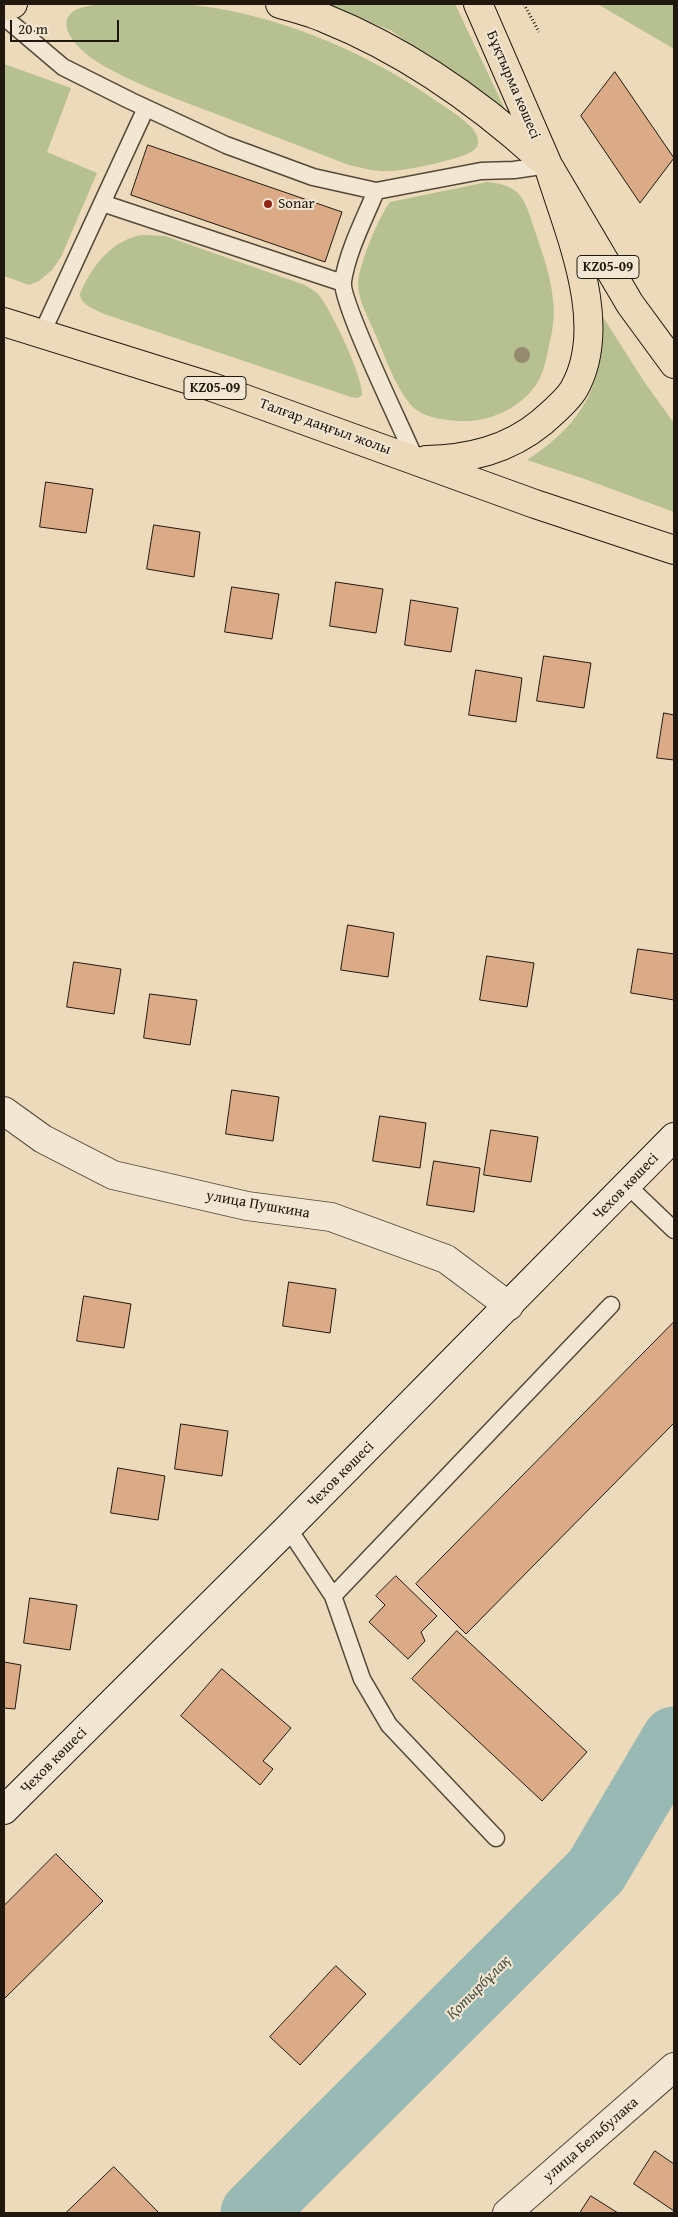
<!DOCTYPE html>
<html>
<head>
<meta charset="utf-8">
<style>
  body { margin:0 }
  #map { position:relative; width:678px; height:2217px; overflow:hidden; background:#ecdabb; font-family:"Gentium Book Plus",serif }
  canvas { display:block }
  .frame { position:absolute; inset:0; border:5px solid #21180d; pointer-events:none }
  .scale { position:absolute; left:10px; top:20px; width:109px; height:22px; box-sizing:border-box; border:2px solid #21180d; border-top:0; padding-left:6px; font-size:15px; line-height:18px; white-space:nowrap; color:#21180d; -webkit-text-stroke:4px #f3e7d3; paint-order:stroke }
</style>
</head>
<body>
<div id="map">
<canvas width="678" height="2217"></canvas>
<div class="frame"></div>
<div class="scale">20 m</div>
</div>
<script>
const c = document.querySelector('canvas').getContext('2d');
c.lineJoin = 'round';
function fillPath(path, color) {
  c.fillStyle = color;
  c.fill(path, 'evenodd');
}
function stroke(path, color, width, dash) {
  c.strokeStyle = color;
  c.lineWidth = width;
  c.lineCap = dash ? 'butt' : 'round';
  c.setLineDash(dash || []);
  c.stroke(path);
}
function drawText(font, color, halo, rows, align = 'center') {
  c.font = font + ' "Gentium Book Plus",serif';
  c.lineWidth = 4;
  c.setLineDash([]);
  c.textBaseline = 'middle';
  c.strokeStyle = halo;
  c.fillStyle = color;
  for (const [text, x, y, turn = 0] of rows) {
    c.save();
    c.translate(x, y);
    c.rotate((+turn || 0) * Math.PI / 180);
    c.textAlign = isNaN(turn) ? turn : align;
    if (halo) c.strokeText(text, 0, 0);
    c.fillText(text, 0, 0);
    c.restore();
  }
}
fillPath(new Path2D(`
  M107,4C132,4 158,2 183,4C268,11 362,49 432,98C445,107 460,116 471,127C477,133 482,144 474,150C464,159 404,171 390,171C376,172 362,168 349,165C300,146 252,128 203,109C169,96 124,80 93,59C80,50 53,25 74,11C84,5 96,5 107,4Z
  M325,4H455L511,122L392,31Z
  M597,4H674V49L601,6Z
  M4,64L71,88L47,152L97,173L61,257L52,270L39,281L29,285L4,276Z
  M487,182C524,185 525,202 536,234C543,255 551,277 553,300C555,315 553,330 549,345C546,360 543,378 532,390C515,411 485,423 458,421C440,419 422,418 410,404C393,383 384,353 373,329C367,315 358,299 358,283C359,265 379,216 390,202Z
  M144,235L165,236L305,285C309,288 315,291 318,294C330,307 364,379 362,395L358,398L351,397L104,314C94,309 81,305 80,294C91,267 113,238 144,235Z
  M601,314L645,383L674,423V512L582,478L527,460C584,423 606,382 601,314Z`), '#b6c091');
stroke(new Path2D(`
  M253,2213L596,1871L674,1739`), '#99bab4', 65);
const building = new Path2D(`
  M615,72L674,158L640,203L581,116Z
  M148,145L342,212L325,262L131,195Z
  M46,482L93,489L86,533L40,527Z
  M154,525L200,532L194,577L147,569Z
  M336,582L383,589L376,633L330,626Z
  M232,587L279,594L272,639L225,632Z
  M411,600L458,608L451,652L405,645Z
  M544,656L591,663L584,708L537,701Z
  M476,670L522,678L516,722L469,715Z
  M664,713L674,715V760L657,758Z
  M348,925L394,933L388,977L341,970Z
  M638,949L674,954V1000L631,993Z
  M487,956L534,963L527,1007L480,1000Z
  M74,962L121,969L114,1014L67,1007Z
  M150,994L197,1000L190,1045L144,1038Z
  M232,1090L279,1097L273,1141L226,1134Z
  M380,1116L426,1123L420,1168L373,1161Z
  M491,1130L538,1137L531,1182L484,1175Z
  M434,1161L480,1168L474,1212L427,1205Z
  M289,1282L336,1289L330,1333L283,1326Z
  M84,1296L131,1304L124,1348L77,1341Z
  M674,1322V1423L466,1634L416,1584Z
  M181,1424L228,1431L222,1476L175,1469Z
  M118,1468L165,1476L158,1520L111,1513Z
  M396,1576L437,1616L421,1632L425,1641L408,1659L369,1622L385,1605L376,1596Z
  M30,1598L77,1605L70,1650L24,1643Z
  M457,1631L587,1752L542,1801L412,1679Z
  M4,1662L21,1665L15,1709L4,1708Z
  M222,1669L291,1728L263,1761L273,1769L260,1785L181,1716Z
  M56,1854L103,1901L4,1999V1906Z
  M336,1966L366,1994L300,2065L270,2037Z
  M655,2151L674,2164V2211L634,2184Z
  M114,2167L159,2213H66Z
  M591,2196L618,2213H580Z`);
fillPath(building, '#dbab87');
stroke(building, '#21180d', 1);
const service = new Path2D(`
  M4,17L63,67L131,101L226,145L313,177L376,191L481,171L514,170L548,165
  M376,191C364,220 348,250 343,281C340,302 404,432 416,461
  M102,203L343,283
  M42,333L146,108
  M628,1186L674,1230
  M288,1528L333,1596L362,1679L389,1725L496,1838
  M333,1596L611,1305`);
const minor = new Path2D(`
  M4,1111L43,1139L113,1175L247,1206L331,1217L446,1259L509,1306
  M507,2213L674,2067`);
const secondary = new Path2D(`
  M4,1810L288,1528L674,1137`);
const primary = new Path2D(`
  M280,4C295,8 310,12 324,18C404,50 478,102 541,159
  M478,4L548,165L630,304L674,364
  M4,7L13,4
  M4,322L212,387L535,504L674,550
  M426,460C469,459 508,450 542,422C552,413 567,401 574,389C611,324 568,231 548,165`);
stroke(service, '#544838', 19);
stroke(minor, '#544838', 30);
stroke(secondary, '#21180d', 30);
stroke(primary, '#21180d', 30);
stroke(new Path2D(`
  M524,4L539,32`), '#21180d', 3, [1, 2.5]);
stroke(service, '#f3e7d3', 16);
stroke(minor, '#f3e7d3', 28);
stroke(secondary, '#f3e7d3', 28);
stroke(primary, '#ecdabb', 28);
c.fillStyle = '#958b71';
for (const [x, y] of [
  [522,355]
]) {
  c.beginPath();
  c.arc(x, y, 8, 0, 2 * Math.PI);
  c.fill();
}
for (const [x, y, r, color] of [
  [268,204,5,"#8f2418"]
]) {
  const dot = new Path2D();
  dot.arc(x, y, r, 0, 2 * Math.PI);
  c.fillStyle = color;
  c.fill(dot);
  stroke(dot, '#f3e7d3', 2);
}
for (const [x, y, w] of [
  [608,267,62],
  [215,388,62]
]) {
  const box = new Path2D();
  box.roundRect(x - w / 2, y - 11.5, w, 23, 4);
  c.fillStyle = '#f3e7d3';
  c.fill(box);
  stroke(box, '#21180d', 1);
}
drawText('bold 14px', '#21180d', null, [
  ["KZ05-09",608,267],
  ["KZ05-09",215,388]
]);
drawText('15px', '#21180d', '#f3e7d3', [
  ["Бұқтырма көшесі",513,85,67],
  ["Талғар даңғыл жолы",325,427,20],
  ["Чехов көшесі",626,1187,-46],
  ["улица Пушкина",258,1205,10],
  ["Чехов көшесі",341,1475,-45],
  ["Чехов көшесі",54,1761,-45],
  ["улица Бельбулака",591,2140,-41]
]);
drawText('15px', '#21180d', '#f3e7d3', [
  ["Sonar",278,204]
], 'left');
drawText('italic 16px', '#4b5147', '#f3e7d3', [
  ["Қотырбұлақ",479,1988,-45]
]);
</script>
</body>
</html>
